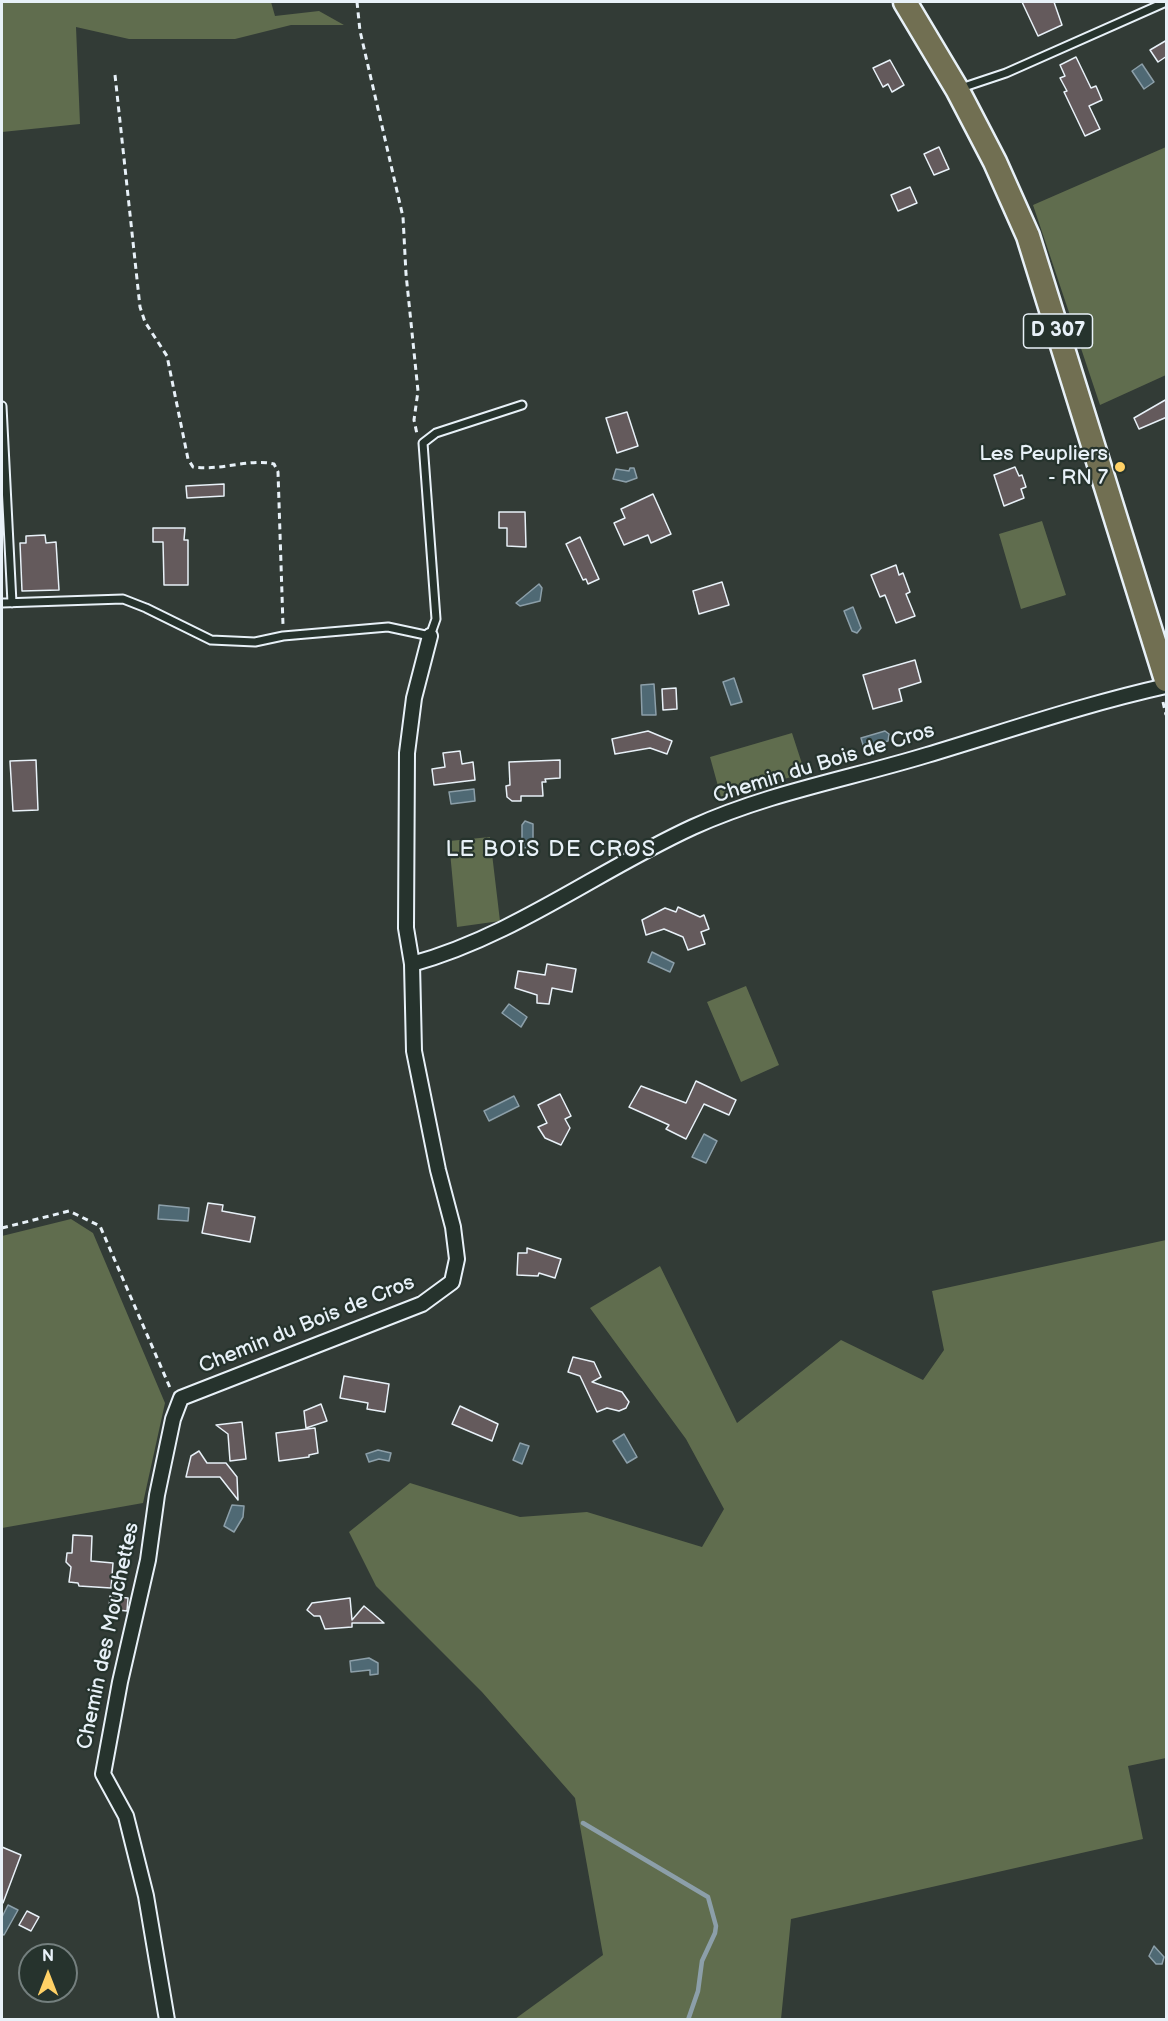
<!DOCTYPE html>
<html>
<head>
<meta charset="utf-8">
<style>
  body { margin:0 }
  #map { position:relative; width:1168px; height:2021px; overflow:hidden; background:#323b36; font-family:"Balsamiq Sans",sans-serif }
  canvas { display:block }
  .frame { position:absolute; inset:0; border:3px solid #e8f1f8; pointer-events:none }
  .north { position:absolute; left:18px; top:1943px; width:60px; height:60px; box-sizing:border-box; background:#26332d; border:2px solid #747f7e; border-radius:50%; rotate:0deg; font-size:16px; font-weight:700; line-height:24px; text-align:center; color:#e8f1f8 }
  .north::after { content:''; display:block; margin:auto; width:21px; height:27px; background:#ffd166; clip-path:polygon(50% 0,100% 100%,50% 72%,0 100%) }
</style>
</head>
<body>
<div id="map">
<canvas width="1168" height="2021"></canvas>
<div class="frame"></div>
<div class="north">N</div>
</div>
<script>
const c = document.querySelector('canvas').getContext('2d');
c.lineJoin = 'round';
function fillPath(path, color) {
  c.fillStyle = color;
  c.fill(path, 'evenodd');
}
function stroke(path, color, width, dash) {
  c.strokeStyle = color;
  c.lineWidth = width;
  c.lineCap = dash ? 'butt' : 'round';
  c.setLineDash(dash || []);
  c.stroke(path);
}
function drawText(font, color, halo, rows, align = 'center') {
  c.font = font + ' "Balsamiq Sans",sans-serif';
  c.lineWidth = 4.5;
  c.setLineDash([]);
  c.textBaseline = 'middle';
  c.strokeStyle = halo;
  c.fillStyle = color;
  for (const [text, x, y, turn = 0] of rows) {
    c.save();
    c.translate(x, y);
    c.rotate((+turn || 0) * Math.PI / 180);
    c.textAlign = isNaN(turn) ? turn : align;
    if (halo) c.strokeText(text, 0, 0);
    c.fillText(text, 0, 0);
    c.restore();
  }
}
fillPath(new Path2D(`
  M2,2H271L275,16L319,11L344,25H291L235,39H129L76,27L80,124L2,132Z
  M1166,147V375L1100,405L1033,205Z
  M1042,521L1066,595L1021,609L999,534Z
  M792,733L805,773L721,797L710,757Z
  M490,837L500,921L457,927L449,841Z
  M746,986L779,1065L741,1082L707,1002Z
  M71,1219L93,1233L165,1403L143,1503L2,1528V1236Z
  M1166,1240V1758L1128,1766L1143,1839L791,1919L781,2019H515L603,1955L575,1798L482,1692L376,1586L349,1532L410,1483L520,1517L587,1512L702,1547L724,1509L686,1439L590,1308L660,1266L737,1423L841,1340L923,1380L944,1350L932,1291Z`), '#606d4e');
const water = new Path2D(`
  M1142,64L1154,82L1144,89L1132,71Z
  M630,468H634L637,478L626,482L613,479L616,469L629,471Z
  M539,584L542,588L540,601L520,606L516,603Z
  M853,607L861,628L857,633L852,631L844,611Z
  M734,678L742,702L731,705L723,682Z
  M654,684L656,715H642L641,685Z
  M885,731L889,734L888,741L864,748L861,738Z
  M474,789L475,801L451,804L449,792Z
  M525,821L533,824V847L522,848V825Z
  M652,952L674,963L670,972L648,962Z
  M509,1004L527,1017L521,1027L502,1013Z
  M514,1096L519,1106L489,1121L484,1111Z
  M704,1134L717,1141L706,1163L692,1157Z
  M159,1205L189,1208L188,1221L158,1219Z
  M624,1434L637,1457L627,1463L613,1441Z
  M520,1443L529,1446L522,1464L513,1460Z
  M378,1450L391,1453L389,1461L379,1459L369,1462L366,1454Z
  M232,1505L244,1506L243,1517L234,1532L224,1526Z
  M369,1658L378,1663V1674L370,1675V1670L351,1672L350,1661Z
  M8,1905L18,1910L4,1935L2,1934V1917Z
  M1154,1946L1164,1957L1162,1964H1156L1149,1956Z`);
fillPath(water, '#4f6974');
stroke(water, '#8c9fa9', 1.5);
stroke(new Path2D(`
  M583,1823L708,1897L716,1926L715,1933L702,1961L698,1991L688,2020`), '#8c9fa9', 4.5);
const building = new Path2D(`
  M1022,2H1054L1062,25L1038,36Z
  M1167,40V56L1158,62L1150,50Z
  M1076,57L1091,88L1096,86L1102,100L1089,106L1100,129L1085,136L1064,92L1067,91L1060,78L1065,76L1060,65Z
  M890,60L904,85L892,92L888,84L883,87L873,68Z
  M939,147L949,169L934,175L924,154Z
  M910,187L917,203L898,211L891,195Z
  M1167,399V417L1139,429L1134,418Z
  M627,412L638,446L617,453L606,418Z
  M1015,467L1019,476L1022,475L1026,487L1021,489L1024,498L1004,506L994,475Z
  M224,484V496L187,498L186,486Z
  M653,494L671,534L651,543L648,535L624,545L614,523L625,518L621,509Z
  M499,512H525L526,547L507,546V528H499Z
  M153,528H185L184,540H188V585H164L163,542H153Z
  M45,535L46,543L56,542L59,590L22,591L20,543H26V536Z
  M580,537L599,579L588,584L586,579L583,580L566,544Z
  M896,565L899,575L903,573L910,592L906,594L915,616L896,623L885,595L880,597L871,575Z
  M722,582L729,605L699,614L693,591Z
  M915,660L921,682L899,689L902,701L873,709L863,675Z
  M676,688L677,709L663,710L662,689Z
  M648,731L672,741L667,754L650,748L615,754L612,739Z
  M460,751L462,764L473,762L475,780L434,785L432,769L445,767L443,753Z
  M36,760L38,810L13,811L10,761Z
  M560,760V778L545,779L546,782H542L543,796H521V801H512L507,797L506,786L510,785L509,762Z
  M678,907L700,917L704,915L709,929L701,932L705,944L688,950L683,937L664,929L646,935L642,920L665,908L676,912Z
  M547,964L576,969L572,992L552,988L549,1004L537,1003V995L515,988L518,971L545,975Z
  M696,1081L736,1100L729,1115L704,1104L686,1139L666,1129L669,1125L629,1107L641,1086L686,1103Z
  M560,1094L571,1116L565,1119L570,1128L561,1145L545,1138L538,1127L547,1123L538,1105Z
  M208,1203L223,1205L222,1211L255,1217L250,1242L202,1233Z
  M527,1248L561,1259L555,1278L539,1273L538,1276L517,1275L518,1253H527Z
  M573,1357L594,1362L601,1377L592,1382L622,1392L629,1402L626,1408L619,1411L607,1408L597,1412L580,1376L568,1372Z
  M344,1376L389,1384L385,1412L367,1409L368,1403L340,1398Z
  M321,1404L327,1421L306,1428L304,1411Z
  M460,1406L498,1424L492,1441L452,1424Z
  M242,1422L246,1459L230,1461L228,1434L216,1425Z
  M315,1428L318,1453L309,1455V1457L279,1461L276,1433Z
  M199,1451L207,1463H226L237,1477L238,1500L220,1477H186L191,1456Z
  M73,1535L92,1536L91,1561L113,1563L111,1588L79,1586L78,1583L69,1582L71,1567L66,1562L67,1553H72Z
  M110,1596L128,1598L127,1611L109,1609Z
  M350,1598L352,1620L364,1606L384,1623H352V1627L325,1629L320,1616H314L307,1610L312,1603Z
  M2,1847L21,1855L3,1903H2Z
  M27,1911L39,1917L31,1931L19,1925Z`);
fillPath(building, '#645a5c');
stroke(building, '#e8f1f8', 1.5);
const lane = new Path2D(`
  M961,88L1006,73L1166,2
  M2,406L12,603
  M2,603L123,599L146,608L211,640L255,642L283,636L388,627L430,636L436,619L423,443L436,433L522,405`);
const street = new Path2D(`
  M412,964C514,936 597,871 693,827C768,793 848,779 927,755C1007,731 1085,704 1166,686
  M167,2020L146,1896L126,1816L103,1774L120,1682L148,1560L157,1495L173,1419L181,1398L422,1304L452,1282L457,1259L453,1227L438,1170L414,1051L412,964L406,928L407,753L414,698L430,636`);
const primary = new Path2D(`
  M905,2L957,89L995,162L1028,236L1166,680`);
stroke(lane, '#e8f1f8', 11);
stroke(street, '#e8f1f8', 18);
stroke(primary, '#e8f1f8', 27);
stroke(new Path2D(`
  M357,2L360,31L403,217L406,274L418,391L414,420L417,434
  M115,75L140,307L145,322L167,356L188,459L193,467C222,471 250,458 274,464L278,472L283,625
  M1163,702L1166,715
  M2,1228L69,1211L100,1226L171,1390`), '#e8f1f8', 3, [6, 4.5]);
stroke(lane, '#26332d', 7);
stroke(street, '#26332d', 14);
stroke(primary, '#716f52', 22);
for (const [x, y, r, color] of [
  [1120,467,6,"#ffd166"]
]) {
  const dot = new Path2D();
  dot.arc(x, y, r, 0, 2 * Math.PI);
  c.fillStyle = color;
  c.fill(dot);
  stroke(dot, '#26332d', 2);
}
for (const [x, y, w] of [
  [1058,331,69]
]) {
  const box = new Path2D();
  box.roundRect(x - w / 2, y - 17, w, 34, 4.5);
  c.fillStyle = '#26332d';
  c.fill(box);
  stroke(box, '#e8f1f8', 1.5);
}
drawText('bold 20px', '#e8f1f8', null, [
  ["D 307",1058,331]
]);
drawText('21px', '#e8f1f8', '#26332d', [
  ["Les Peupliers",1108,455],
  ["- RN 7",1108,479]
], 'right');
drawText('21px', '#e8f1f8', '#26332d', [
  ["Chemin du Bois de Cros",824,764,-17],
  ["Chemin du Bois de Cros",307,1325,-22],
  ["Chemin des Mouchettes",109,1636,-78]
]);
c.letterSpacing = '1.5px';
drawText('22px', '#e8f1f8', '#26332d', [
  ["LE BOIS DE CROS",551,850]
]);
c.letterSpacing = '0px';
</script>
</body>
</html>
